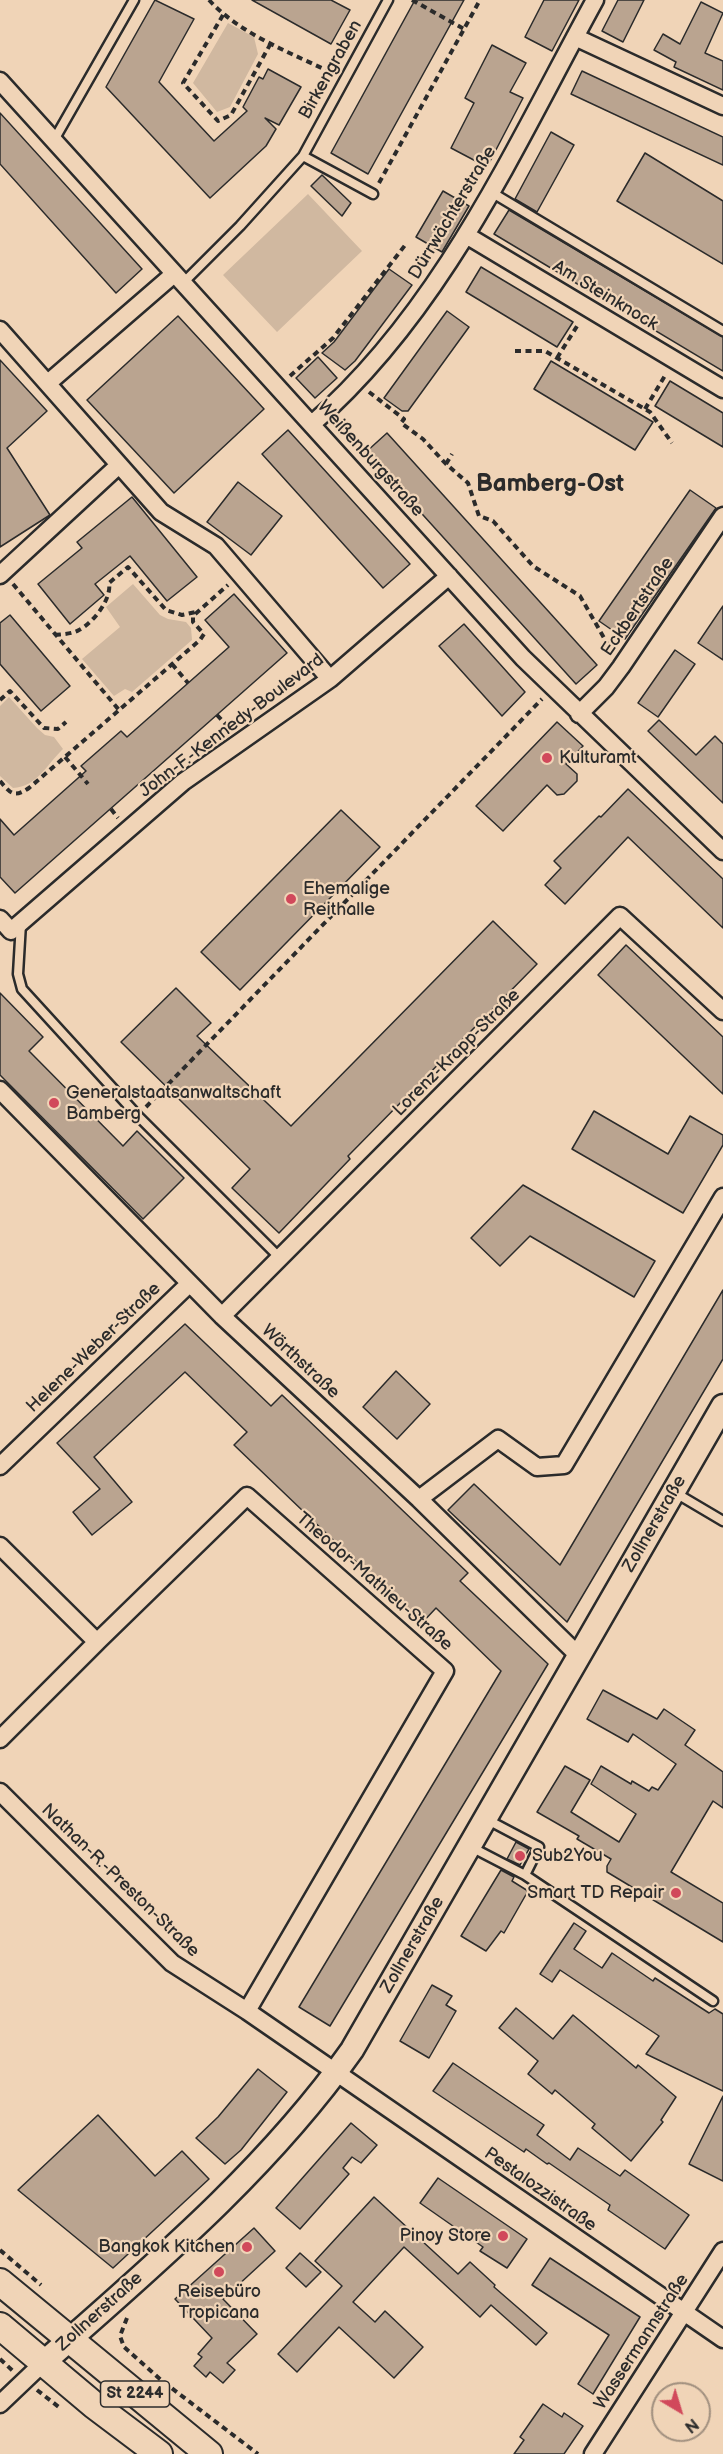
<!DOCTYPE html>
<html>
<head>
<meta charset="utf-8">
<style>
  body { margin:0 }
  #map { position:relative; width:723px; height:2454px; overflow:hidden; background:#f0d4b7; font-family:"Balsamiq Sans",sans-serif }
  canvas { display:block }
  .north { position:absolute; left:651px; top:2382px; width:60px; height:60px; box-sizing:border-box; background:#f0d4b7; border:2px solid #a1907f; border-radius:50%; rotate:142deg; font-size:16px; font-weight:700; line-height:24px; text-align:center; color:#2b2b2b }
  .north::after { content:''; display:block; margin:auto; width:21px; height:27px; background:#d1495b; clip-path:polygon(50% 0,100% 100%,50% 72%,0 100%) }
</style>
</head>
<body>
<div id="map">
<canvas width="723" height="2454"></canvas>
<div class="north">N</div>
</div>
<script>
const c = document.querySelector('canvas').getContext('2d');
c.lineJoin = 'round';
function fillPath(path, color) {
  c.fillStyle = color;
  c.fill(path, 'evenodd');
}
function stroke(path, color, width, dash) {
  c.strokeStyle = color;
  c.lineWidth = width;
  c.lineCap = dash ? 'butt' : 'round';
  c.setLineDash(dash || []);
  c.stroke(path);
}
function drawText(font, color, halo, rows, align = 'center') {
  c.font = font + ' "Balsamiq Sans",sans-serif';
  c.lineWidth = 4.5;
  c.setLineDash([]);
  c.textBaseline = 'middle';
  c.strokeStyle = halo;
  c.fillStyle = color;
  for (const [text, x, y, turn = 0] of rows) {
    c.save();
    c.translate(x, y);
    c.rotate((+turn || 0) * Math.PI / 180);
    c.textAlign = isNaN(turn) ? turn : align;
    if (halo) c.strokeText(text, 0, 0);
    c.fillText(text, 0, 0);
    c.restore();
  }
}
fillPath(new Path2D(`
  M228,23L254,37L258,54L230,107L217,112L193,83Z
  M308,194L362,251L277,332L223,275Z
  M133,584L160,615L168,619L186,622L191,628L192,640L132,692L125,689L114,696L82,659L120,627L106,607Z
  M9,697L37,728L45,735L54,737L63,749C48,763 37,787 13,788L0,776V706Z`), '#d0b8a0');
const building = new Path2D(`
  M155,0L194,19L159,82L214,141L247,111L243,107L259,77L263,79L268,69L301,87L279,125L265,118L276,129L266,146L210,198L106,87Z
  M252,0H331L350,10L331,44Z
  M415,0H464L368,174L331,153Z
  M544,0H579L552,51L525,37Z
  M618,0H644L623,42L602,31Z
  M701,2L723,13L705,53L723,61V90L674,67L676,62L654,50L663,34L680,44Z
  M492,45L526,63L510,92L523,98L487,167L451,148L474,103L465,98Z
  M582,71L723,137V165L571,94Z
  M0,113L142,269L116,293L0,164Z
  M551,132L574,145L537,212L515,199Z
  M645,153L723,201V264L617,201Z
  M322,175L351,203L342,216L311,186Z
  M443,191L469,206L442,252L416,237Z
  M509,210L723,337V371L494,234Z
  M481,267L573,322L557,347L466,292Z
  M389,269L412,285L355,361L345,370L322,353L334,342Z
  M447,311L469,327L408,411H402L384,398Z
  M178,316L264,409L174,493L87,400Z
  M318,357L337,378L315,398L296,378Z
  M0,360L47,411L7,448L50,515L0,547Z
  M551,361L653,422L635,450L534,389Z
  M670,381L723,413V447L655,406Z
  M288,430L410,564L383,588L262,454Z
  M387,433L597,665L576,684L366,452Z
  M238,482L282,516L251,555L207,522Z
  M690,490L716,508L625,639L599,621Z
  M132,497L197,577L167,601L130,556L95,584L104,595L70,624L38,584L82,548L77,542Z
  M234,594L287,653L15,893L0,877V819L14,835L86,771L81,766L121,731L127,737L229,647L205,620Z
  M723,606V660L698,643Z
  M10,615L70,686L41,711L0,664V623Z
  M464,624L525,692L502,716L439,646Z
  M675,650L695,664L658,717L638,703Z
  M659,720L696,755L715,736L723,744V803L648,731Z
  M557,722L583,746L566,764L577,774V781L564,794L557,795L547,785L503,831L476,806Z
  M628,789L723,879V928L628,837L565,904L545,885L561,868L554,861L599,816L601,817Z
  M341,810L380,847L240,990L201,952Z
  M493,921L537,964L348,1156L350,1159L279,1233L232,1188L250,1169L121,1042L176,988L211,1023L197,1036L291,1126Z
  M626,945L723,1037V1094L598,975Z
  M0,993L43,1037L29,1051L123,1146L137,1131L184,1178L143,1219L0,1075Z
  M594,1111L668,1154L690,1116L723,1135V1145L683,1213L572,1149Z
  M523,1185L655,1261L634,1297L530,1236L500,1266L471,1238Z
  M723,1290V1359L567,1622L448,1510L474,1484L560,1565Z
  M185,1324L271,1406L282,1395L468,1573L460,1581L548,1664L330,2026L299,2007L501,1671L436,1608L421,1624L234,1445L247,1432L185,1372L94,1457L132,1502L92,1535L73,1512L100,1489L57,1443Z
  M396,1371L430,1404L397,1439L363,1407Z
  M603,1690L657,1719L664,1709L695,1730L685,1745L723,1772V1808L713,1801L671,1872L723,1903V1942L607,1872V1866L611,1859L577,1839L579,1836L537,1812L565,1766L590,1780L571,1812L619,1842L636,1814L591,1784L601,1766L631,1784L632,1781L649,1791L652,1787L658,1790L676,1764L633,1734L628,1742L587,1719Z
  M516,1842L529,1849L520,1865L507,1859Z
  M501,1870L514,1877L512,1881L528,1891L504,1933L501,1931L486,1951L461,1936Z
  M574,1923L586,1931L574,1949L602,1968L612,1953L653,1981L655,1978L709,2013L715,2009L723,2014V2091L646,2054L659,2036L560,1970L552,1982L540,1974Z
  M432,1985L452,1996L446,2005L456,2011L429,2058L400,2041Z
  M516,2008L553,2039L573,2015L636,2068L638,2065L676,2097L661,2120L663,2122L631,2161L592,2128L595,2124L555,2090L552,2094L528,2074L538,2061L499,2028Z
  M453,2063L544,2125L537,2135L570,2160L578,2148L620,2176L625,2170L689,2215L665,2249L608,2210L610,2205L549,2163L547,2164L526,2149L524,2152L433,2091Z
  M258,2069L287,2092L241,2150L225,2164L196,2138L218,2117Z
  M723,2096V2181L689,2164Z
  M98,2115L155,2176L182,2151L209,2179L113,2268L18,2190Z
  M351,2123L377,2145L361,2163L352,2157L343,2168L349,2174L300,2229L276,2208Z
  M438,2178L527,2239L507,2268L480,2251L483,2247L420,2203Z
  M374,2197L458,2274L470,2262L495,2285L494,2287L547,2333L536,2345L491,2305L480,2317L404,2247L353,2302L375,2322L385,2311L423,2347L394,2378L339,2327L297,2372L278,2354L342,2286L315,2261Z
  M254,2228L275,2251L223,2299L257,2334L227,2363L235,2370L223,2383L210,2372L206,2377L194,2366L202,2357L198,2354L212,2338L175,2299Z
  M300,2253L321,2272L306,2287L286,2268Z
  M550,2258L640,2317L593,2394L578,2384L609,2335L532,2285Z
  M543,2404L562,2417L564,2413L583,2426L564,2454H514L524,2440L520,2437Z`);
fillPath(building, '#baa490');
stroke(building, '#2b2b2b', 1.5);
const lane = new Path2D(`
  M54,140L134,0
  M303,156L373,194
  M491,192L723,331
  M183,283L240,226L303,156L388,0
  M21,923L18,974L22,989L138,1116L280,1258
  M674,1492L723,1521
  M471,1847L525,1875L539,1847L486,1819
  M525,1875L713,2001`);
const street = new Path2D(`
  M575,37L723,106
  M0,81L523,658L723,851
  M466,235L723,389
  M0,330L161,512L216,546L330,679
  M48,383L174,274
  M312,424C442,311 514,148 595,0
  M0,575L119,465
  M579,714L606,687L621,667L723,516
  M0,919L11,931L183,782L330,679L449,576
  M0,1090L222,1316L419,1499L579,1656
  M222,1316L620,916L723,1011
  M0,1466L189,1284
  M419,1499L498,1439L537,1467L564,1465L723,1197
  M0,1546L97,1642L0,1739
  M97,1642L247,1496L445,1671L247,2011
  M0,1792L172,1963L247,2011L723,2339
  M0,2404L43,2363
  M593,2454L723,2251`);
const secondary = new Path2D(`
  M43,2363C153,2266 267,2170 352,2050L723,1406`);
const primary = new Path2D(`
  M0,2282L209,2454
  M0,2326L94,2405L159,2454`);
stroke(lane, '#2b2b2b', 13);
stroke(street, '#2b2b2b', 21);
stroke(secondary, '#2b2b2b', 27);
stroke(primary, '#2b2b2b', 30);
stroke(new Path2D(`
  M209,0C241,35 292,53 334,74
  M412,0L464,29
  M223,15L183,83L218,121L231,115L271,43
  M379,183L480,0
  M515,351H545L650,412L672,443
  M557,358L579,323
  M290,376L333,338L406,244
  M369,392L404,419L401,423L423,439L446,464L468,483L479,516L493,521L533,566L580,596L611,650
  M645,409L666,374
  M446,464L452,454
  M13,584L119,710
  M55,635C63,634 72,634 79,630C93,623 112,599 109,583L128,567L166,610L182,615L196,612
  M172,664L188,683
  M0,700L10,691L44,728L58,729L66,722
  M217,715L231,730
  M65,757L88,784
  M0,781C11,794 14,798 29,788L200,640L204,634L193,622V616L228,585
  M111,809L118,818
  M146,1107L542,699
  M0,2250L41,2285
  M127,2318L120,2336L124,2347L161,2380L258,2454
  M0,2359L13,2371
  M37,2390L60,2408`), '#2b2b2b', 4, [6, 4.5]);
stroke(lane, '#f0d4b7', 8);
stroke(street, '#f0d4b7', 16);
stroke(secondary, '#f0d4b7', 22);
stroke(primary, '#f0d4b7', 26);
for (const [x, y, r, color] of [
  [547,758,6,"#d1495b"],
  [291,899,6,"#d1495b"],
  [54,1103,6,"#d1495b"],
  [520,1856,6,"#d1495b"],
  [676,1893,6,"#d1495b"],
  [503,2236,6,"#d1495b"],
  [247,2247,6,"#d1495b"],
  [219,2272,6,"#d1495b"]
]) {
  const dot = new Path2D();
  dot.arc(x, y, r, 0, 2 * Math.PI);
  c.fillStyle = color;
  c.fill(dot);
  stroke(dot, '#f0d4b7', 2);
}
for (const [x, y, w] of [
  [135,2394,69]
]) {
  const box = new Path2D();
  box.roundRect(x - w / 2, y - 13, w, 26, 4.5);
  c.fillStyle = '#f0d4b7';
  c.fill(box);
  stroke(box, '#2b2b2b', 1.5);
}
drawText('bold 16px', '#2b2b2b', null, [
  ["St 2244",135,2394]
]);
drawText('18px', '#2b2b2b', '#f0d4b7', [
  ["Birkengraben",331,70,-61],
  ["Dürrwächterstraße",453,213,-59],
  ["Am Steinknock",605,296,31],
  ["Weißenburgstraße",370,459,48],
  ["Eckbertstraße",638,607,-56],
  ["John-F.-Kennedy-Boulevard",232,726,-37],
  ["Lorenz-Krapp-Straße",457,1053,-45],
  ["Helene-Weber-Straße",94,1348,-44],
  ["Wörthstraße",300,1362,43],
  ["Zollnerstraße",655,1524,-60],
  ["Theodor-Mathieu-Straße",374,1582,41],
  ["Nathan-R.-Preston-Straße",120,1881,44],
  ["Zollnerstraße",413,1945,-60],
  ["Pestalozzistraße",540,2190,35],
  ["Zollnerstraße",100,2312,-42],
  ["Wassermannstraße",642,2342,-57]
]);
drawText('18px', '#2b2b2b', '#f0d4b7', [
  ["Kulturamt",559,758],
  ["Ehemalige",303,889],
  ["Reithalle",303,910],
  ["Generalstaatsanwaltschaft",66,1093],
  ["Bamberg",66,1114],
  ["Sub2You",532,1856],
  ["Smart TD Repair",664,1893,"right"],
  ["Pinoy Store",491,2236,"right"],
  ["Bangkok Kitchen",235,2247,"right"],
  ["Reisebüro",219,2292,"center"],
  ["Tropicana",219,2313,"center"]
], 'left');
drawText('bold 24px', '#2b2b2b', '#f0d4b7', [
  ["Bamberg-Ost",550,485]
]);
</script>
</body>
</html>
